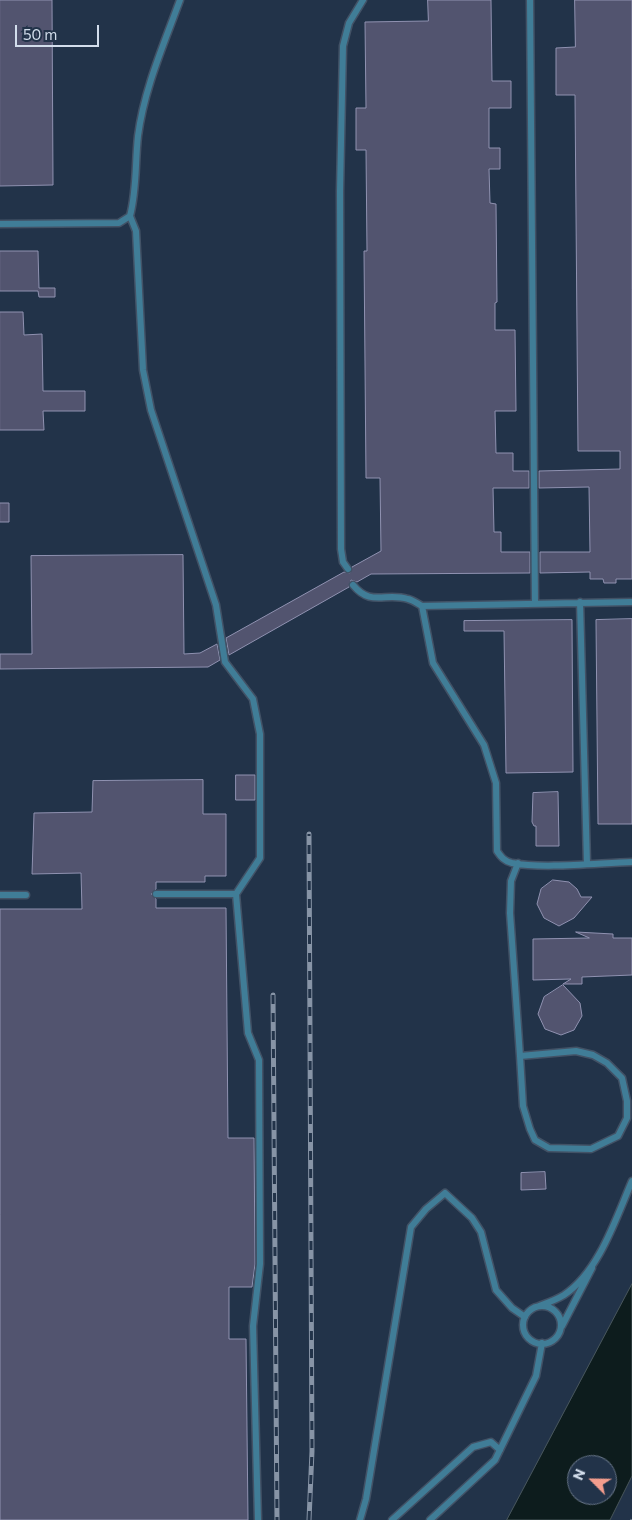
<!DOCTYPE html>
<html>
<head>
<meta charset="utf-8">
<style>
  body { margin:0 }
  #map { position:relative; width:632px; height:1520px; overflow:hidden; background:#223349; font-family:Commissioner,sans-serif }
  canvas { display:block }
  .north { position:absolute; left:567px; top:1455px; width:50px; height:50px; box-sizing:border-box; background:#223349; border:1px solid #69778a; border-radius:50%; rotate:293deg; font-size:14px; font-weight:700; line-height:20px; text-align:center; color:#d3deec }
  .north::after { content:''; display:block; margin:auto; width:18px; height:22px; background:#f49d8d; clip-path:polygon(50% 0,100% 100%,50% 72%,0 100%) }
  .scale { position:absolute; left:15px; top:25px; width:84px; height:22px; box-sizing:border-box; border:2px solid #d3deec; border-top:0; padding-left:6px; font-size:15px; line-height:18px; white-space:nowrap; color:#d3deec; -webkit-text-stroke:4px #223349; paint-order:stroke }
</style>
</head>
<body>
<div id="map">
<canvas width="632" height="1520"></canvas>
<div class="north">N</div>
<div class="scale">50 m</div>
</div>
<script>
const c = document.querySelector('canvas').getContext('2d');
c.lineJoin = 'round';
function fillPath(path, color) {
  c.fillStyle = color;
  c.fill(path, 'evenodd');
}
function stroke(path, color, width, dash) {
  c.strokeStyle = color;
  c.lineWidth = width;
  c.lineCap = dash ? 'butt' : 'round';
  c.setLineDash(dash || []);
  c.stroke(path);
}
const water = new Path2D(`
  M632,1284V1476L610,1520H507ZM577,1465H607V1495H577Z`);
fillPath(water, '#0d1c1d');
stroke(water, '#48565b', 1);
const building = new Path2D(`
  M0,0H52L53,185L0,186Z
  M428,0H491L492,81H511V108H489V148H500V169H489L490,203L496,204L497,302L495,303V330H515L516,411H495L496,453H513V471H529V488H493L494,532H501V552H530V573L371,574L357,582L351,580L349,587L229,655L226,638L344,572L350,573L352,567L381,551L380,478H366L364,251H367L366,150H356V108H366L365,22L428,21Z
  M575,0H632V579H616V583H604L603,579H590V572L540,573V552H590L589,487L539,488V471L620,469V451H578L575,95H556V48L575,47Z
  M0,251H38L39,288H55V297H39L38,291H0Z
  M0,312H23L24,335L42,334L43,391H85V411H43L44,430H0Z
  M0,503H9V522H0Z
  M183,555L184,654L200,653L217,644L220,660L208,667L0,669V654H32L31,556Z
  M632,619V824H598L596,620Z
  M572,620L573,772L506,773L504,631H464V621Z
  M236,775H255V800H236Z
  M203,780V814H226V876H205V882H156V889L151,894L156,899V908H226L228,1138H254L255,1264L252,1287H229V1339H246L248,1520H0V909H82L81,873L32,874L34,813L92,812L93,781Z
  M558,792L559,846H536V826H534L532,822L533,793Z
  M553,880L569,882L577,889L581,897H592L574,918L559,926L544,918L537,904L541,889Z
  M576,932L613,934V938H632V975L582,977V984H563L571,979L533,980V939L589,938Z
  M563,985L580,1003L582,1016L574,1030L561,1035L545,1029L538,1014L544,997Z
  M545,1172L546,1189L521,1190V1173Z`);
fillPath(building, '#52546f');
stroke(building, '#9092b1', 1);
const lane = new Path2D(`
  M530,0L535,603
  M130,216L136,231L143,370L151,410L216,605L225,662L253,699L260,734V858L236,894L248,1033L259,1060L260,1264L253,1326L258,1520
  M0,224L119,223L130,216C137,189 135,163 138,136C144,89 164,44 180,0
  M348,569L343,562L341,549L340,191L343,46L349,23L363,0
  M353,585C371,607 385,592 408,599C413,600 418,604 422,606L632,602
  M580,602L587,863
  M422,606L433,663L484,745L496,783L497,851C501,857 504,861 512,863C543,869 598,863 632,862
  M518,863L511,881L510,913L520,1056L523,1106L530,1129L535,1140L549,1148L591,1149L618,1136L627,1118V1101L622,1078L607,1063L593,1055L576,1051L520,1056
  M156,894H236
  M0,895H26
  M539,1306C547,1303 556,1300 564,1295C599,1272 616,1218 632,1181
  M523 1325a19 19 0 1 1 38 0a19 19 0 1 1-38 0Z
  M562,1326L592,1268
  M360,1520L366,1499L411,1227L426,1209L445,1193L472,1218L481,1232L496,1290L512,1308L525,1317
  M392,1520L473,1447L491,1442L500,1450
  M430,1520L495,1460L536,1376L542,1343`);
stroke(lane, '#425266', 9);
stroke(new Path2D(`
  M631,1520L632,1517`), '#6c7a8d', 2, [1, 4]);
stroke(lane, '#407d97', 6);
const rail = new Path2D(`
  M273,995L277,1520
  M309,1520L312,1451L309,834`);
stroke(rail, '#8794a6', 5);
stroke(rail, '#223349', 3, [9]);
</script>
</body>
</html>
